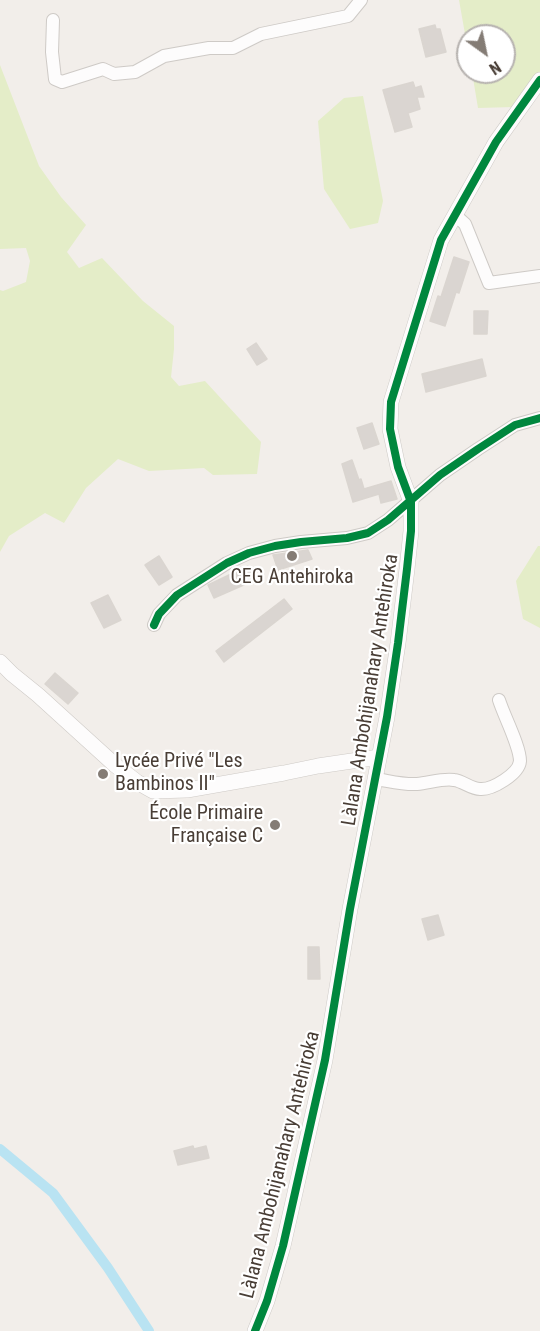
<!DOCTYPE html>
<html>
<head>
<meta charset="utf-8">
<style>
  body { margin:0 }
  #map { position:relative; width:540px; height:1331px; overflow:hidden; background:#f2eeea; font-family:"Roboto Condensed",sans-serif }
  canvas { display:block }
  .north { position:absolute; left:456px; top:24px; width:60px; height:60px; box-sizing:border-box; background:#fff; border:2px solid #b6b2af; border-radius:50%; rotate:147deg; font-size:16px; font-weight:700; line-height:24px; text-align:center; color:#493e36 }
  .north::after { content:''; display:block; margin:auto; width:21px; height:27px; background:#847c75; clip-path:polygon(50% 0,100% 100%,50% 72%,0 100%) }
</style>
</head>
<body>
<div id="map">
<canvas width="540" height="1331"></canvas>
<div class="north">N</div>
</div>
<script>
const c = document.querySelector('canvas').getContext('2d');
c.lineJoin = 'round';
function fillPath(path, color) {
  c.fillStyle = color;
  c.fill(path, 'evenodd');
}
function stroke(path, color, width, dash) {
  c.strokeStyle = color;
  c.lineWidth = width;
  c.lineCap = dash ? 'butt' : 'round';
  c.setLineDash(dash || []);
  c.stroke(path);
}
function drawText(font, color, halo, rows, align = 'center') {
  c.font = font + ' "Roboto Condensed",sans-serif';
  c.lineWidth = 4.5;
  c.setLineDash([]);
  c.textBaseline = 'middle';
  c.strokeStyle = halo;
  c.fillStyle = color;
  for (const [text, x, y, turn = 0] of rows) {
    c.save();
    c.translate(x, y);
    c.rotate((+turn || 0) * Math.PI / 180);
    c.textAlign = isNaN(turn) ? turn : align;
    if (halo) c.strokeText(text, 0, 0);
    c.fillText(text, 0, 0);
    c.restore();
  }
}
fillPath(new Path2D(`
  M459,0H540V73L514,107L478,108L472,72H504V36H468V51Z
  M0,65L39,166L61,197L86,225L67,252L79,268L102,258L143,301L174,326V349L171,377L179,386L205,381L261,442L257,474L213,475L204,468L149,471L118,459L86,488L64,523L45,513L9,536L0,552V290L3,291L26,282L30,261L26,248L0,249Z
  M363,96L383,201L378,223L350,229L324,189L318,121L344,98Z
  M538,546H540V628L523,619L516,581Z`), '#e4edc8');
stroke(new Path2D(`
  M0,1149L53,1193L108,1268L149,1331`), '#b9e3f2', 10);
const building = new Path2D(`
  M435,25L436,29H440L446,52L426,57L419,29Z
  M413,82L415,88L421,86L424,97H417L420,109L408,113L412,127L395,132L383,90Z
  M454,257L469,262L459,293L456,292L445,326L430,321L438,296L441,297Z
  M474,311H488L487,334H474Z
  M256,343L267,359L257,365L247,349Z
  M482,359L486,376L426,392L422,374Z
  M372,423L379,444L364,449L357,428Z
  M352,460L359,480L361,479L364,489L391,481L397,499L381,503L379,494L353,502L342,464Z
  M308,550L312,559L278,570L273,555Z
  M159,556L172,577L159,585L145,565Z
  M248,566L255,580L214,598L208,585Z
  M108,595L121,620L104,628L91,603Z
  M284,599L292,609L224,662L216,651Z
  M55,673L78,693L68,704L45,684Z
  M438,915L444,935L428,940L422,919Z
  M308,947H319L320,979H308Z
  M193,1146L194,1149L206,1146L209,1158L178,1165L174,1151Z`);
fillPath(building, '#dad5d1');
stroke(building, '#dad5d0', 1.5);
const minor = new Path2D(`
  M53,20L52,52L55,79L62,82L103,69L114,74L135,72L164,56L209,48H233L261,34L348,16L361,0
  M455,215L465,224L489,283L540,276
  M154,625L159,614L177,595L227,563L249,553L275,546L301,542L347,538L368,533L388,520L440,475L478,449L515,425L540,418
  M376,779C389,781 404,785 417,784C429,783 443,778 454,780C463,781 471,789 480,789C492,790 519,774 520,761C520,746 504,716 499,700`);
const tertiary = new Path2D(`
  M0,662L12,674L38,695L115,765L137,782L153,791L187,790L284,773L318,766L379,757
  M255,1331L267,1301L283,1246L325,1060L350,909L387,717L398,643L407,569L411,531V502L398,467L390,429L391,402L441,240L496,142L540,80`);
stroke(minor, '#cecac6', 14);
stroke(tertiary, '#cecac6', 16);
stroke(minor, '#fdfcfc', 12);
stroke(tertiary, '#fdfcfc', 15);
stroke(new Path2D(`
  M154,625L159,614L177,595L227,563L249,553L275,546L301,542L347,538L368,533L388,520L440,475L478,449L515,425L540,418
  M255,1331L267,1301L283,1246L325,1060L350,909L387,717L398,643L407,569L411,531V502L398,467L390,429L391,402L441,240L496,142L540,80`), '#00873e', 8);
for (const [x, y, r, color] of [
  [292,556,6,"#847c75"],
  [103,774,6,"#847c75"],
  [275,825,6,"#847c75"]
]) {
  const dot = new Path2D();
  dot.arc(x, y, r, 0, 2 * Math.PI);
  c.fillStyle = color;
  c.fill(dot);
  stroke(dot, '#fff', 2);
}
drawText('20px', '#493e36', '#fff', [
  ["CEG Antehiroka",292,578],
  ["Lycée Privé \"Les",115,762,"left"],
  ["Bambinos II\"",115,785,"left"],
  ["École Primaire",263,814,"right"],
  ["Française C",263,837,"right"]
]);
drawText('20px', '#493e36', '#fff', [
  ["Làlana Ambohijanahary Antehiroka",371,690,-81],
  ["Làlana Ambohijanahary Antehiroka",281,1165,-76]
]);
</script>
</body>
</html>
